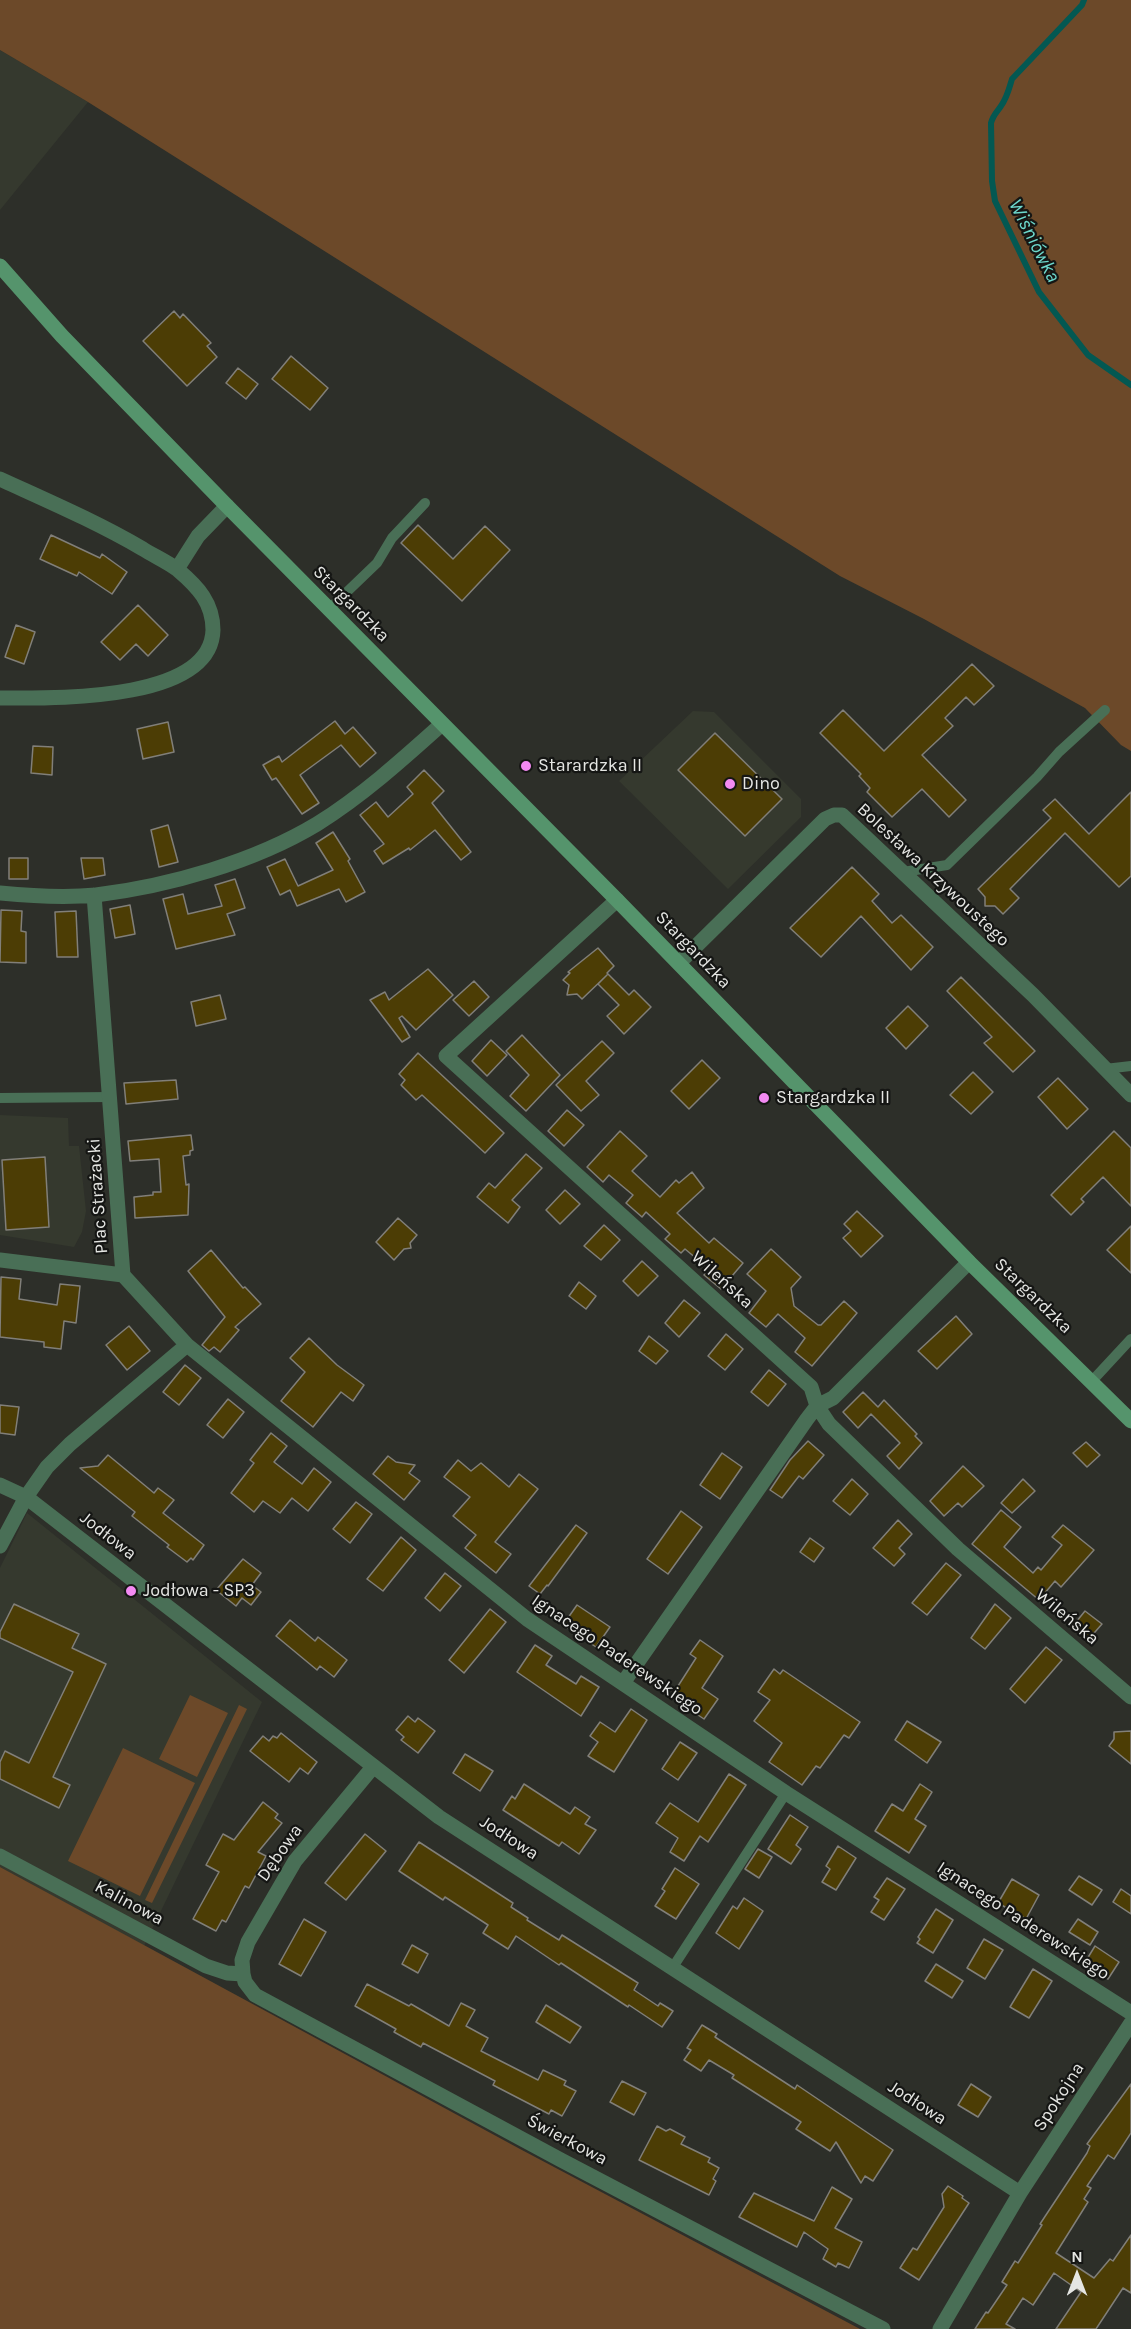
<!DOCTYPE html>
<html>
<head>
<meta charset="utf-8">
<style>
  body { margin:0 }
  #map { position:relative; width:1131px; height:2329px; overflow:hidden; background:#2d2f29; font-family:Karla,sans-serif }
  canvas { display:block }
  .north { position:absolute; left:1047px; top:2245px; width:60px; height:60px; -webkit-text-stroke:4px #151614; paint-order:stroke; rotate:0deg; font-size:16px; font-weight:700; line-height:24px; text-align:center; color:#e5e6e3 }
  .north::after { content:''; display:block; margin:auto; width:21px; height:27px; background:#e5e6e3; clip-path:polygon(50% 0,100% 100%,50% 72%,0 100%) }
</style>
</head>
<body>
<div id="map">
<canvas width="1131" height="2329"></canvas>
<div class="north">N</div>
</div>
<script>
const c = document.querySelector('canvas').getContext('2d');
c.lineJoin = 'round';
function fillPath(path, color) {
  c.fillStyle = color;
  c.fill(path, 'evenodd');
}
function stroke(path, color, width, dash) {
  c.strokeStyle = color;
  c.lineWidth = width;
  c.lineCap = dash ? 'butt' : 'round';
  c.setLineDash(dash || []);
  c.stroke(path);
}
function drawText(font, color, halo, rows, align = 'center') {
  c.font = font + ' Karla,sans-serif';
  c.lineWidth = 4.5;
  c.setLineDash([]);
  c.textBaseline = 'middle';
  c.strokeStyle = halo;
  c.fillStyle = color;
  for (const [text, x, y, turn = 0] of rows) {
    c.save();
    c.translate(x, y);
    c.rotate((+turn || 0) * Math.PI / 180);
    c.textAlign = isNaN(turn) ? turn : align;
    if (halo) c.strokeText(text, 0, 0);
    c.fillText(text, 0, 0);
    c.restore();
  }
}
fillPath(new Path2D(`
  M0,50L88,102L0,210Z
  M693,711L714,712L801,799V817L728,889L619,781Z
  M0,1115L68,1118L69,1146H79L86,1211L82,1232L74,1247L0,1235Z
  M27,1513L262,1702L144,1946L0,1867V1568Z`), '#35392e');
fillPath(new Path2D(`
  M0,0H1131V751L1121,745L1085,708L924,619L840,576L88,102L0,50Z
  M190,1695L228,1713L197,1777L159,1759Z
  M239,1705L247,1709L152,1903L145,1900Z
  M123,1748L195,1783L140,1896L68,1861Z
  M0,1867L520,2149L860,2329H0Z`), '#6c4929');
stroke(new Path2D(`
  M1084,0L1082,5L1012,79C1009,89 1007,98 1001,106C997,112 993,115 991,123L992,181L995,201L1039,292L1088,355L1131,385`), '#035852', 6);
const building = new Path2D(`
  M174,311L180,318L183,314L211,343L207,346L217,357L187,386L143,341Z
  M291,356L328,388L310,410L272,379Z
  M238,368L258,384L246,399L226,383Z
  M418,525L453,559L485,526L510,550L462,601L401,543Z
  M51,535L100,558L102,554L127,572L112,594L79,572L77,576L40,559Z
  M138,605L168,635L148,656L136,644L120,660L101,642Z
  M16,625L35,632L24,664L5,657Z
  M972,664L994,686L974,705L966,697L945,718L953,726L922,755L966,800L949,817L922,789L892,817L867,792L870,788L859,776L861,774L820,733L843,710L884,751Z
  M335,721L345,734L353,727L376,753L360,767L341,745L300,775L319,803L302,814L276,778L272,780L263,765L279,756L282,762Z
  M168,722L174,752L143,759L137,729Z
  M715,733L782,799L745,836L678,770Z
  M33,746L53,747L52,775L31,773Z
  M424,770L444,791L432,803L471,852L461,860L435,830L410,850L409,848L383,864L374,851L384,844L360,815L376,802L388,817L413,794L407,787Z
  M1131,792V876L1119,887L1065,833L1010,889L1019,898L1003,914L995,906H985V897L978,889L1051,818L1043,810L1055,799L1089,834Z
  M168,825L178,862L159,867L151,830Z
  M333,832L350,859L348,861L365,892L346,902L339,889L297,906L290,890L280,895L267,867L285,859L298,886L333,870L316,843Z
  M9,858H28V879H9Z
  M81,858H103L105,875L84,879Z
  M852,867L879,894L872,901L892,923L901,915L933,947L911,970L861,916L821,957L790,928Z
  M235,879L245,908L227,914L235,935L176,949L163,899L183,894L188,914L222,906L215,885Z
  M130,905L135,934L115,938L110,909Z
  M1,910L22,911L21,931L26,932V963L0,962Z
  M76,911L78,957H57L55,912Z
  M598,948L614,966L607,973L629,995L634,990L651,1007L624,1034L607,1016L619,1005L598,984L607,975L582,999L577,994L567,995L569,985L563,980L570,973L568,972Z
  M428,969L453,995L416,1030L402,1016L399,1018L410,1037L402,1042L370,1000L385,992L389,1000Z
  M961,977L1035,1051L1013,1072L984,1043L992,1037L947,991Z
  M474,981L489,997L469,1016L453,1000Z
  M220,995L226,1019L196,1026L191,1002Z
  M908,1006L928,1026L906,1049L886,1028Z
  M522,1035L560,1075L526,1111L510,1096L529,1075L506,1051Z
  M491,1040L507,1055L487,1076L472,1061Z
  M602,1041L614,1053L586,1081L599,1095L581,1111L556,1085Z
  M418,1053L504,1133L485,1153L422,1095L416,1100L401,1085L405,1080L399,1074Z
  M702,1060L720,1078L689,1109L671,1091Z
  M973,1072L993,1092L971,1114L950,1095Z
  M1058,1078L1088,1109L1067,1129L1038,1097Z
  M176,1080L178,1099L126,1104L124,1083Z
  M567,1110L584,1125L564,1146L548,1131Z
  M620,1131L647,1156L632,1171L660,1197L676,1180L679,1183L692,1172L704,1188L677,1213L709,1243L714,1238L743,1263L721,1289L704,1275L709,1269L685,1249L681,1253L665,1239L670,1234L646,1212L642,1217L626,1203L633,1195L609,1175L603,1182L587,1167Z
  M1114,1131L1131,1148V1206L1103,1177L1081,1199L1084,1202L1071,1215L1051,1195Z
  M191,1135L193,1150L190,1151V1155L183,1156L186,1185L189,1184L188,1215L135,1218L134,1197L153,1195V1192H161L159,1159L130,1161L128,1141Z
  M526,1154L542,1168L512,1200L520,1207L508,1223L477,1197L489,1183L495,1188Z
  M45,1157L49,1227L6,1230L2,1160Z
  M565,1190L580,1204L560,1224L546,1210Z
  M857,1211L883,1236L861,1257L843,1238L851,1231L844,1224Z
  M398,1218L417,1235L410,1243L411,1248L404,1249L394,1260L376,1242Z
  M604,1225L620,1240L601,1260L584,1246Z
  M1131,1226V1273L1107,1250Z
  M771,1249L801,1277L791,1288L794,1306L818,1325H821L844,1301L857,1313L812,1366L795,1352L805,1338L778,1314L766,1327L749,1313L766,1291L747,1274Z
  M211,1250L243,1288L245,1287L261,1304L235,1327L239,1330L220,1352L214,1347L209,1351L202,1345L225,1317L188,1271Z
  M642,1261L658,1276L638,1296L623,1281Z
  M1,1277L21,1279L19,1299L57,1305L60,1284L80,1286L76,1323L64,1321L61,1349L44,1347V1342L0,1337Z
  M579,1282L596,1296L586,1309L569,1296Z
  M684,1300L700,1313L679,1337L665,1323Z
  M956,1316L972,1334L937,1369L918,1351Z
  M129,1326L150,1351L127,1370L106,1345Z
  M726,1334L743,1349L725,1370L708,1356Z
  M649,1336L668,1351L656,1364L639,1351Z
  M309,1338L337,1365L364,1385L353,1401L341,1392L313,1427L281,1401L305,1372L290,1358Z
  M185,1365L201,1378L179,1405L163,1392Z
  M769,1370L786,1384L768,1406L751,1392Z
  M863,1392L878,1407L884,1400L917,1434L915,1436L922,1443L899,1469L887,1456L900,1443L871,1414L858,1428L843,1412Z
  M228,1399L244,1412L223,1438L207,1425Z
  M0,1405L19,1407L15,1435L0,1433Z
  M271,1433L287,1446L274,1462L302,1484L314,1468L331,1482L308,1511L292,1498L280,1513L263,1501L254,1512L231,1493L254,1463L250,1460Z
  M808,1441L824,1455L803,1479L799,1476L782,1498L770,1490L790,1460Z
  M1086,1442L1100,1455L1087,1467L1073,1453Z
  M722,1453L742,1467L720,1499L700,1485Z
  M108,1455L154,1493L158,1488L174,1500L163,1513L204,1545L193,1560L191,1558L187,1562L167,1547L169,1545L132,1516L135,1512L80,1468L98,1466Z
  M388,1456L396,1462L415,1465L409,1473L420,1481L404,1500L373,1474Z
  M458,1460L471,1471L481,1463L509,1487L519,1474L538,1489L495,1542L511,1554L496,1573L465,1548L476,1535L453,1516L470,1497L444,1477Z
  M963,1466L984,1486L962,1507L958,1503L944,1516L930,1501Z
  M852,1479L868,1494L850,1515L833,1501Z
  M1023,1479L1035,1491L1012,1513L1001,1503Z
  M356,1502L372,1514L350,1543L333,1529Z
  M1001,1510L1021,1527L1004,1547L1033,1573L1038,1567L1041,1570L1062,1545L1052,1537L1063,1525L1094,1550L1061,1587L1055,1581L1039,1600L972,1544Z
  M681,1511L702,1527L668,1574L647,1559Z
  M898,1520L912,1534L899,1548L905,1554L894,1566L873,1548Z
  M576,1525L587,1533L548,1586L547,1585L540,1594L529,1586Z
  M401,1537L416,1550L383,1591L367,1579Z
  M810,1538L824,1548L814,1562L800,1552Z
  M243,1559L261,1573L252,1585L261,1592L251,1605L242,1598L236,1606L216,1590Z
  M946,1563L961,1575L927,1615L912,1603Z
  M445,1573L461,1586L440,1611L425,1598Z
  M14,1604L79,1634L72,1648L106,1664L53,1777L70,1785L59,1808L0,1779V1762L5,1751L29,1763L73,1672L0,1638V1632Z
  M995,1604L1011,1618L985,1649L971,1638Z
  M577,1605L610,1627L596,1647L563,1625Z
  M490,1609L506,1622L464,1673L449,1660Z
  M1085,1611L1102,1624L1088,1640L1072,1627Z
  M290,1620L315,1641L318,1637L347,1660L334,1677L320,1666L317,1670L276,1636Z
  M700,1640L723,1656L702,1688L718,1699L704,1719L671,1697L696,1658L690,1654Z
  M535,1645L552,1656L546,1665L576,1684L581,1676L599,1687L581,1716L517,1672Z
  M1046,1647L1062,1660L1025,1703L1010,1689Z
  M774,1669L780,1674L783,1670L860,1722L849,1738L844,1735L820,1768L816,1766L802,1785L769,1762L782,1743L754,1721L770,1700L758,1692Z
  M631,1709L647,1720L614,1772L588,1756L598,1742L590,1736L600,1722L615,1732Z
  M408,1716L415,1722L418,1718L435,1731L418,1753L401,1740L404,1737L396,1730Z
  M907,1721L941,1742L927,1763L895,1740Z
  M1131,1731V1764L1109,1746L1114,1739V1732Z
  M281,1733L317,1762L308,1774L300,1768L289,1782L250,1751L263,1736L269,1741L273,1736L277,1738Z
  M680,1742L697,1753L678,1780L662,1769Z
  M465,1754L493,1771L480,1791L453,1773Z
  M729,1774L746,1785L708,1842L700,1836L684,1861L670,1852L678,1838L656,1823L670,1803L698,1822Z
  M524,1784L570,1814L575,1807L590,1817L585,1824L596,1830L579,1854L562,1842L559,1846L503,1810L512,1796L515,1799Z
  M920,1784L932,1792L915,1819L926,1826L909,1853L875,1831L892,1804L903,1811Z
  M263,1802L278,1814L275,1818L282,1823L258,1852L266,1856L249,1888L245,1886L226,1922L222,1920L216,1931L193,1919L219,1872L206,1865L223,1834L234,1840Z
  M790,1815L808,1827L796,1845L801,1849L791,1864L768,1849Z
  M365,1834L386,1851L346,1900L325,1883Z
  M419,1842L513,1903L511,1907L528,1918L527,1920L559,1940L562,1935L638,1983L634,1990L658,2006L660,2003L673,2011L662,2027L629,2005L628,2007L561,1963L559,1965L516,1936L508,1949L483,1933L488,1925L445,1897L443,1900L399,1871Z
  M838,1846L856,1858L836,1890L822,1882L830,1869L826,1866Z
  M758,1849L772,1857L759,1878L745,1869Z
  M675,1868L699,1884L676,1919L655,1906L665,1891L662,1889Z
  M1079,1876L1102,1890L1092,1905L1069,1890Z
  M887,1878L905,1889L884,1920L871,1912L879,1900L874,1897Z
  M1012,1879L1039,1895L1026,1919L998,1903Z
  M1121,1889L1131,1896V1914L1113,1902Z
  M744,1898L763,1911L739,1949L716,1933L733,1906L737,1909Z
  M936,1909L953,1920L933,1953L917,1943L920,1939L918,1937Z
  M304,1919L326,1932L301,1976L279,1964Z
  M1078,1919L1098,1932L1090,1945L1069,1932Z
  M984,1939L1003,1950L985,1979L967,1968Z
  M412,1945L428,1954L418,1973L402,1964Z
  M1095,1946L1119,1962L1108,1979L1084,1964Z
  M936,1964L963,1981L952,1998L925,1981Z
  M1033,1969L1052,1981L1029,2018L1010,2007Z
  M367,1984L409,2006L411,2004L449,2026L461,2003L475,2010L466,2026L488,2038L481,2051L538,2080L543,2070L566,2081L564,2085L576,2091L562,2116L551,2110L549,2114L493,2085L495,2081L423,2043L421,2047L394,2032L396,2029L355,2006Z
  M546,2005L581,2027L570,2043L536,2022Z
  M702,2025L717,2034L715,2037L795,2089L797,2085L893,2150L873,2181L865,2176L861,2183L836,2142L830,2151L796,2129L801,2122L732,2078L734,2075L709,2060L701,2071L684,2060L691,2050L687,2048Z
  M622,2081L646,2093L634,2115L610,2102Z
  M971,2084L991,2097L978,2117L958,2105Z
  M1131,2084V2133L1114,2159L1108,2155L1087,2186L1091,2188L1084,2199L1088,2202L1056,2253L1094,2278L1110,2259L1113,2261L1131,2235V2293L1123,2288L1096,2329H1056L1081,2292L1054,2273L1033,2305L1023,2298L1006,2324L1015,2329H975L986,2312L988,2313L1007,2285L1002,2282L1015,2261L1018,2263L1042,2225L1040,2224L1087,2153L1090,2146L1087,2144Z
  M657,2126L666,2131L670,2129L685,2137L681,2144L710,2158L708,2162L719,2168L713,2179L716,2181L709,2195L639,2160Z
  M948,2186L963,2196L962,2198L969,2203L919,2280L900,2268L913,2248L917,2250L944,2207L942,2194Z
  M832,2187L852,2199L835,2228L862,2242L849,2268L838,2263L836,2267L823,2259L828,2249L804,2232L797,2247L739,2217L754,2193L814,2221Z`);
fillPath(building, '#4c3d05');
stroke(building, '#817f79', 1.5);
stroke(new Path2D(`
  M328,610L377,563L392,538L425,503
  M903,872L947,865L1037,777L1059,752L1105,710
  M1105,1069L1131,1066
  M0,1098L111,1097
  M1092,1381L1131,1339
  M673,1967L786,1793`), '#496f56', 10);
stroke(new Path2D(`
  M0,479C48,501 97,522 143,549C154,556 168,562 178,570C198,587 213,603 213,630C211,703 49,698 0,698
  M177,569L198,536L227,506
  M0,893C31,896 65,898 96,895C169,886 254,862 317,824C362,796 403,759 442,724
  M94,895L123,1275
  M617,900L446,1056L811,1387L817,1406L829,1424L958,1549L1131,1697
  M679,963L825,819L834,815H842L1033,995L1131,1095
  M0,1260L123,1275
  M123,1275L187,1345L527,1619L786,1793L1131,2013
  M0,1485L26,1497L439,1817L1020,2193
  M0,1546L26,1497L47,1467L70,1444L187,1345
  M623,1683L807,1419L817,1406L833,1398L969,1262
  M373,1767L295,1861L248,1942L242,1960L243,1974L245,1982L255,1995L561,2160L883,2329
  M0,1856L206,1966L227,1973L243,1974
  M940,2329L1020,2193L1131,2023`), '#496f56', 15);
stroke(new Path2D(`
  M0,266L62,336L227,506L617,900L969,1262L1131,1421`), '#55946c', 15);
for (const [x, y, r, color] of [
  [526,766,6,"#f38af2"],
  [730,784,6,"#f38af2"],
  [764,1098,6,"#f38af2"],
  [131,1591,6,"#f38af2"]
]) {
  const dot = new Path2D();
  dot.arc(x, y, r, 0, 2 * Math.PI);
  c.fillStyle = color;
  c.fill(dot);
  stroke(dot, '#151614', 2);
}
drawText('18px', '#e5e6e3', '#151614', [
  ["Stargardzka",351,604,45],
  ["Bolesława Krzywoustego",933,875,43],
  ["Stargardzka",693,950,46],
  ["Plac Strażacki",98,1196,-94],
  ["Wileńska",722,1280,42],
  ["Stargardzka",1033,1296,44],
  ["Jodłowa",108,1536,38],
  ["Wileńska",1067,1617,40],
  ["Ignacego Paderewskiego",617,1655,34],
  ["Jodłowa",509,1838,33],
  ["Dębowa",280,1853,-55],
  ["Kalinowa",129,1903,28],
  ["Ignacego Paderewskiego",1023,1921,33],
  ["Spokojna",1059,2097,-57],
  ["Jodłowa",917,2103,33],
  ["Świerkowa",567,2140,28]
]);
drawText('18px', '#e5e6e3', '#151614', [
  ["Starardzka II",538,766],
  ["Dino",742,784],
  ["Stargardzka II",776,1098],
  ["Jodłowa - SP3",143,1591]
], 'left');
drawText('italic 20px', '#6dd9cd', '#151614', [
  ["Wiśniówka",1034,241,63]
]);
</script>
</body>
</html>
